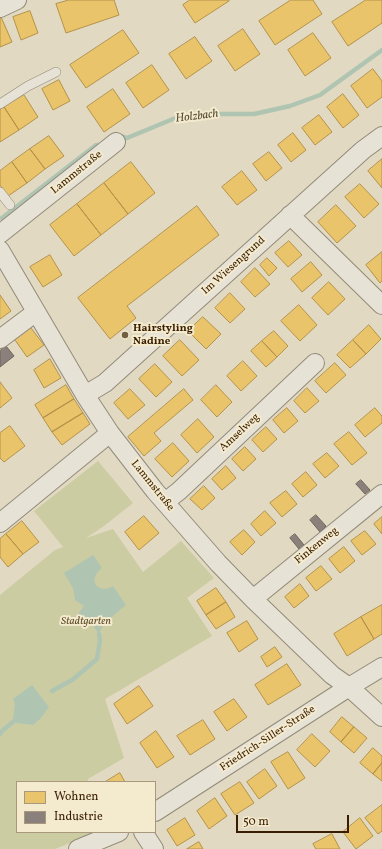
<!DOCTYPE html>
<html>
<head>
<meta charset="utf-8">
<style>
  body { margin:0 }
  #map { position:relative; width:382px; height:849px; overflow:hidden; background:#e1d9c1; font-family:Vollkorn,serif }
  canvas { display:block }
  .legend { position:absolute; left:16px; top:781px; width:140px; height:52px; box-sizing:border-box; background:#f4eace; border:1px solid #a9987c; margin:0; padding:5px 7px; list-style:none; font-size:12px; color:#381d01 }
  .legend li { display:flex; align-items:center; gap:8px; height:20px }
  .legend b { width:20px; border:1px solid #a9987c }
  .scale { position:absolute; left:236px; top:815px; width:113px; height:18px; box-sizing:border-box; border:2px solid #381d01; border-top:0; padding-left:5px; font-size:12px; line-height:14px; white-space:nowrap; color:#381d01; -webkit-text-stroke:3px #f4eace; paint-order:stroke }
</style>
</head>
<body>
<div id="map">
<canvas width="382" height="849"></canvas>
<ul class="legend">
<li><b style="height:11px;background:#e9c46a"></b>Wohnen</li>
<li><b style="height:11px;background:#8a817c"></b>Industrie</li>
</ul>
<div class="scale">50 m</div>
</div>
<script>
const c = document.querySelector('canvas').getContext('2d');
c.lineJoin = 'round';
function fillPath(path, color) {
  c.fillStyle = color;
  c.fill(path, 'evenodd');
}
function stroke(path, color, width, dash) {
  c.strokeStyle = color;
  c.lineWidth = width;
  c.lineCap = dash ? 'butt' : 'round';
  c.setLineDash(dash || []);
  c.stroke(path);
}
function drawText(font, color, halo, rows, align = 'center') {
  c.font = font + ' Vollkorn,serif';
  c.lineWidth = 4;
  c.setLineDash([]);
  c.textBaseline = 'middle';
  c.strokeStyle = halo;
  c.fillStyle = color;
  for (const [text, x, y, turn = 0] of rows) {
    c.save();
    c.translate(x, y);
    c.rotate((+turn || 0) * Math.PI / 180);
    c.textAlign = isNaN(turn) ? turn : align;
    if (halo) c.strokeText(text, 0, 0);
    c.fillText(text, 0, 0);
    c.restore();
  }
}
fillPath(new Path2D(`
  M98,461L133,503L104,526L86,538L113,529L143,572L181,541L214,578L187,598L212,636L105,699L124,758L88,779V782H17V832H98L55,849H0V595L55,550L63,547L34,511Z`), '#cccca3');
fillPath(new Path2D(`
  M93,555L102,568C87,579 97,595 113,586L126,605L103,624L99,634L91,623L78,614L84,606L75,600L73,588L64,573Z
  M32,685L49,707L41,718L33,725L17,723L13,719L15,704L13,699Z`), '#afc5b2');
const homes = new Path2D(`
  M69,0H114L119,15L66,33L56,4Z
  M190,0H229V1L195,23L183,5Z
  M291,0H313L322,14L275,45L259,21Z
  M366,0H382V23L348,46L332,22Z
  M30,11L38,33L21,40L13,17Z
  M1,17L12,42L0,47V18Z
  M243,29L260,54L235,71L218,46Z
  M123,30L139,53L86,88L70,65Z
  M313,33L331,58L305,76L288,50Z
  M195,37L212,61L186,79L169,54Z
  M152,65L169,90L143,108L126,83Z
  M373,69L382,81V97L367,108L351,86Z
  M59,80L70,101L53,110L42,89Z
  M113,89L130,114L104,132L87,107Z
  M343,94L359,115L343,128L327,107Z
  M24,95L38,117L19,130L4,107Z
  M4,107L19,130L0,142V110Z
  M319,115L332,132L315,145L302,128Z
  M293,133L306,150L291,162L278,145Z
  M49,136L64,156L45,169L30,149Z
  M30,149L45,169L27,183L12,162Z
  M269,152L282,168L266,181L253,164Z
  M382,159V188L368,171Z
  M12,162L27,183L8,196L0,185V171Z
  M131,162L155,193L128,214L104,183Z
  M242,171L257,190L237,205L222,187Z
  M104,183L128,214L101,235L77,204Z
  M360,184L379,204L364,218L345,197Z
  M77,204L101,235L74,256L50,225Z
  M336,205L356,226L337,243L318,222Z
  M197,206L219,235L127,306L136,318L110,339L78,298Z
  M289,241L302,255L288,267L275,253Z
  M382,252V281L380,283L366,265Z
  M50,255L62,275L43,287L30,267Z
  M267,258L277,268L269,276L260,265Z
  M311,262L322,275L302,292L291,279Z
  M255,268L270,284L255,297L241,282Z
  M329,282L345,299L328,315L312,298Z
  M230,293L245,309L230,323L215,308Z
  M0,295L11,311L0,319Z
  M299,305L317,325L300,341L281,321Z
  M203,317L221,334L206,349L188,331Z
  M369,325L381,339L366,354L353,340Z
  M31,328L44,345L27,357L15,340Z
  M274,331L288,346L277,357L262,341Z
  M180,340L199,360L182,376L163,356Z
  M353,340L366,354L350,368L337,355Z
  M262,341L277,357L266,367L251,351Z
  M50,359L61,378L44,388L34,370Z
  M243,361L257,376L241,391L227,376Z
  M335,363L346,375L326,393L315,381Z
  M155,364L172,382L156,397L139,379Z
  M0,382L12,398L0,408Z
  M66,385L74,399L43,418L35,405Z
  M216,385L232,402L217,417L201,400Z
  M307,388L319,401L305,413L294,401Z
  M130,389L145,405L128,419L114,403Z
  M184,389L193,400L154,433L161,441L144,456L128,437Z
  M74,399L83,413L52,432L43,418Z
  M287,408L298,421L284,433L273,420Z
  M375,408L382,416V423L365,437L355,425Z
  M83,413L90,424L62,445L52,432Z
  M198,419L214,437L197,453L181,435Z
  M10,426L25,446L4,462L0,458V433Z
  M266,427L277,439L263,452L252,440Z
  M349,432L367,453L352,465L334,444Z
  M173,443L189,461L172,477L155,459Z
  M245,447L256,459L243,471L232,459Z
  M327,453L339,466L325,478L313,464Z
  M226,466L236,478L222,490L212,479Z
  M306,472L317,485L303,497L292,484Z
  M204,486L215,498L202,510L190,499Z
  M286,491L297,504L282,517L270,503Z
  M265,511L276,523L261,536L251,524Z
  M144,516L159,533L139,550L125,532Z
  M382,517V534L374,524Z
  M22,521L39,542L23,554L6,534Z
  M244,530L255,542L242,555L230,542Z
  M365,531L376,544L362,555L351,541Z
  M6,534L23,554L8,567L0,557V539Z
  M344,547L355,561L340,573L329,559Z
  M321,566L332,579L316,591L306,578Z
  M300,584L309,596L294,608L285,597Z
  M216,588L226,602L206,615L197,601Z
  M226,602L235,617L216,629L206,615Z
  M382,605V634L374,639L361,617Z
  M361,617L374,639L347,656L334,634Z
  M247,621L258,639L239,652L227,633Z
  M275,647L282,657L267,667L261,657Z
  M287,664L301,685L268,705L255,685Z
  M139,686L153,706L127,724L114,704Z
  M234,699L247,717L227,731L214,712Z
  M342,717L354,727L341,742L330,732Z
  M203,720L215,739L190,755L177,736Z
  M354,727L367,738L354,753L341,742Z
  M156,731L174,757L157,768L140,743Z
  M312,734L330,751L315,767L297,750Z
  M373,748L382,756V763L373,774L360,763Z
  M288,752L305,778L288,789L271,762Z
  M382,763V781L373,774Z
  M265,769L277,786L259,799L247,782Z
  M120,773L125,782H105Z
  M240,782L254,803L235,815L221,794Z
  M215,798L227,816L209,829L197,811Z
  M382,805V831L378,834L365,818Z
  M185,818L195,835L177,846L167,830Z
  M360,818L373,836L356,849L343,832Z
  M332,834L340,849H316L313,844Z
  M199,842L203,849H187Z`);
fillPath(homes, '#e9c46a');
stroke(homes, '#b4924a', 1);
const industry = new Path2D(`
  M6,346L14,356L0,367V351Z
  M361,480L370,490L365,494L356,484Z
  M316,515L326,526L320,532L310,520Z
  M295,534L304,545L299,549L290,538Z`);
fillPath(industry, '#8a817c');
stroke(industry, '#716357', 1);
stroke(new Path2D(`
  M117,135L127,138L173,119L208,114H254L290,106L320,95L382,50
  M2,218L96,145H100L103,143
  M52,691L72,680L97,659L100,640L99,634
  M0,734L2,731L14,721`), '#afc5b2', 4.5);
const lane = new Path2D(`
  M0,104L28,86L56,72
  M0,192L10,205`);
const street = new Path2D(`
  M0,8L17,0
  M290,215L382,305
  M0,234L116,142
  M0,250L85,395L110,433L155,491L218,563L253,599L332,675L349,687L382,717
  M0,339L36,312
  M85,395L105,383L363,150L382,136
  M165,502L179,491L315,363
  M0,523L110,433
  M253,599L382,494
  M155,812L349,687L382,667
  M143,832L154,849
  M78,849L119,832`);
stroke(lane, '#938b7a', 10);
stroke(street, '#938b7a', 20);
stroke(lane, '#e7e2d6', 9);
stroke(street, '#e7e2d6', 18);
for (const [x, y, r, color] of [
  [125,335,4,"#735f44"]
]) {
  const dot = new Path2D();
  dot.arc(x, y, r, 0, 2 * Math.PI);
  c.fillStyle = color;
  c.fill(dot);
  stroke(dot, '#f4eace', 1.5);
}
drawText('11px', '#381d01', '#f4eace', [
  ["Lammstraße",77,173,-39],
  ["Im Wiesengrund",234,266,-42],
  ["Amselweg",240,433,-43],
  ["Lammstraße",152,486,51],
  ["Finkenweg",317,546,-39],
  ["Friedrich-Siller-Straße",268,739,-33]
]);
drawText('bold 11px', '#381d01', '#f4eace', [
  ["Hairstyling",133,329],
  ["Nadine",133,342]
], 'left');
drawText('italic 11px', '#5f4e2a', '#f4eace', [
  ["Stadtgarten",86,622]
]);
drawText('italic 12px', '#554d34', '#f4eace', [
  ["Holzbach",197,117,-7]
]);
</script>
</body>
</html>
